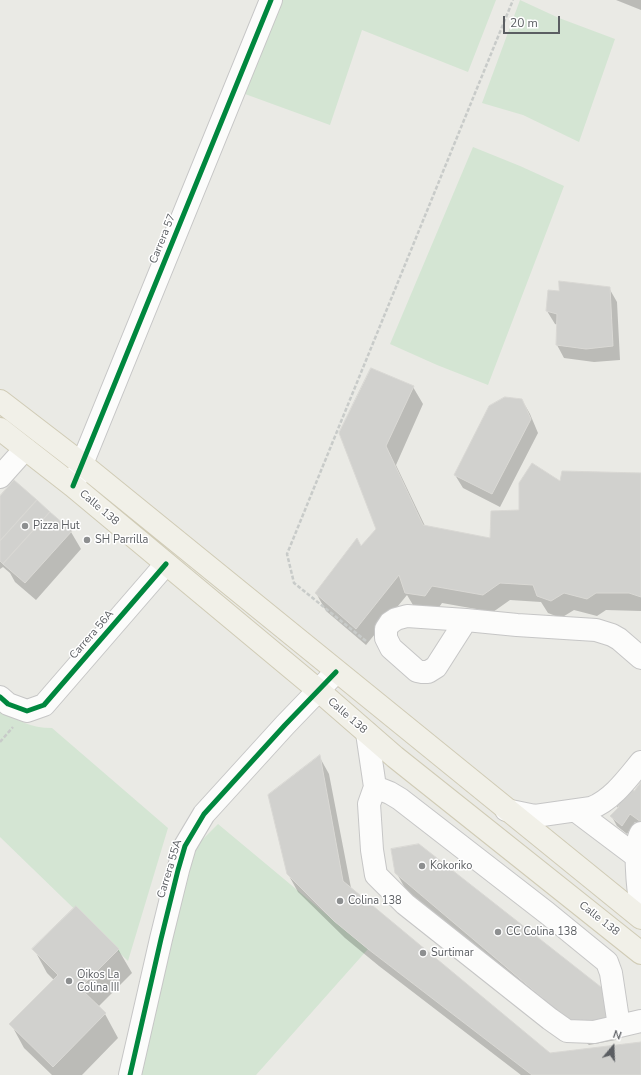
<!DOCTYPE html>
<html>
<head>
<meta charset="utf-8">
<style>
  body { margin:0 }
  #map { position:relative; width:641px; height:1075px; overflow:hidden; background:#eaeae5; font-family:"Nunito Sans",sans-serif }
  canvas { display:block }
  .north { position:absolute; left:593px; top:1027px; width:40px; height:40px; -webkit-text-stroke:3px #fff; paint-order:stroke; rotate:19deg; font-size:11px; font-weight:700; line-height:16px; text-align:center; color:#5b5e62 }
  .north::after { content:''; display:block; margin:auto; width:14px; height:18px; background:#5b5e62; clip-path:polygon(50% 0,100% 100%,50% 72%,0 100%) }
  .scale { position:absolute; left:503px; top:16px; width:57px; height:18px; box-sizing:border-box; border:2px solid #5b5e62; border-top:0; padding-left:5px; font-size:12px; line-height:14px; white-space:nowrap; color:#5b5e62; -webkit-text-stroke:3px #fff; paint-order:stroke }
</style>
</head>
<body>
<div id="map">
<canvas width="641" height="1075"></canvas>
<div class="north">N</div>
<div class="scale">20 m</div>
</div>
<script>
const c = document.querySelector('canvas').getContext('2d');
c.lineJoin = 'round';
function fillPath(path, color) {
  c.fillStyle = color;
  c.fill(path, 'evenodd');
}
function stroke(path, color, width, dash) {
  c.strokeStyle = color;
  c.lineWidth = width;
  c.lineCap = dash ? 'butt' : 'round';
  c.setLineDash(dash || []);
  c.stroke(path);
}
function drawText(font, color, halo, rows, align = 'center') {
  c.font = font + ' "Nunito Sans",sans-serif';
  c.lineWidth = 3;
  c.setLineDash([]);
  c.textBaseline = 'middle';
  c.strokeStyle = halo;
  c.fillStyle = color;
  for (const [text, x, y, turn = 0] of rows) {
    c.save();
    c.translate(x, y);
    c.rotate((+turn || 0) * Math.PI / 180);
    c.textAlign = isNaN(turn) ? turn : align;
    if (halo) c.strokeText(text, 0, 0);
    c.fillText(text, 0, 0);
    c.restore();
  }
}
fillPath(new Path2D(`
  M283,0H496L468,72L362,30L330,125L245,94Z
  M520,0L559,18L615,39L579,142L523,115L482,103Z
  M473,147L520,166L564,186L488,385L437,365L390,344Z
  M0,707C16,721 31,728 52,728L168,828L128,961L0,837Z
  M218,824L368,949L256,1075H138L192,850Z`), '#d4e5d3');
fillPath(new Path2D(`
  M616,0H641V10Z
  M609,288L617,302L620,360L594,362L564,358L557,345L558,325L555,324L547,311L560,292Z
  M413,387L423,404L396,465L425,526L491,540L520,511L561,483L641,474V611L606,610L597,616L574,610L561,618L548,613L541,602L510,600L493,612L442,603L435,613L416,610L407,595L366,645L326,611L316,593L361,547L377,529L340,434Z
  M522,400L530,414L538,433L500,507L463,488L455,475Z
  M0,498L71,532L81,549L36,600L15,582L10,573L3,567L0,569Z
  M319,756L329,774L351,888L549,1054L641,1043V1075H521L379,966L345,938L298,892L288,874Z
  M641,783V827L635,822L627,834L617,826L612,817L618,808L615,802L634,792Z
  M396,872L615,1010L616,1040L589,1045L406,890Z
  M34,949H118L132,973L98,1007L105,1014L118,1038L82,1075H52L24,1048L11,1024L54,980L47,973Z`), '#0003');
const building = new Path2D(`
  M559,281L610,287L613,346L586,349L556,345L557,314L546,311L548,290L559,291Z
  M371,368L414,386L386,446L423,525L490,538L491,511L519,510V483L532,463L560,481L562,471L641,473V597L629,593H596L587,599L564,593L551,601L537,596L533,585L500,583L483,595L432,586L425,596L405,593L399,575L356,629L315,593L357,538L361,546L376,529L339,433Z
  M505,397L522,399L531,419L492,494L454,475L489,406Z
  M14,480L37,500L0,541V496Z
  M37,500L50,512L3,564L0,561V541Z
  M50,512L72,531L25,583L3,564Z
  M320,755L343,881L550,1053L641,1042V1075H532L368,949L334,921L287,874L268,795Z
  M641,782V822L630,814L622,826L610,816L619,807L614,802L628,786L634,791Z
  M419,844L606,991V1023L578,1028L395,873L391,849Z
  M76,906L119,949L80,988L106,1013L53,1067L9,1024L58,975L32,949Z`);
fillPath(building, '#d1d1ce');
stroke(building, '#d9d8d4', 1);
const minor = new Path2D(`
  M0,477L25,449
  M75,481L271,0
  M466,620L436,667L428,672H422L417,671L391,648L386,638V629L390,623L396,619L407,616L466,620L517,625L596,630L612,635L619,639L641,658
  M0,697L8,704L27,711L44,705L166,564
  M367,733L375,787L369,804L372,850L376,875L405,904L550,1019L567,1031L594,1032L641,1021
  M375,787L390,793L400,799L547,913L607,962L611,973L619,1026
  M506,810L535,816L591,808C612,800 627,779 641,762
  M576,811L637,857
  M641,833C633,844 638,891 641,905
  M130,1075L161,939L178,870L185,846L204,814L285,725L336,672`);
const major = new Path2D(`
  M0,401L82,464L641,918
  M0,429L73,486L318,690L395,757L641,953`);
stroke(minor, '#c6c6c6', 24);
stroke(major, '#d0cbb5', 24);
stroke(new Path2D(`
  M366,641L294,583L287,554L513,0
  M0,742L13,727`), '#c8cbc9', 2.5, [4, 2]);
stroke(minor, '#fcfcfb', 22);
stroke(major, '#f1f0e8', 22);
stroke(new Path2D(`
  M73,486L271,0
  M0,697L8,704L27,711L44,705L166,564
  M130,1075L161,939L178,870L185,846L204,814L285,725L336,672`), '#00873e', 5);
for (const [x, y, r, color] of [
  [25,526,4,"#8d8f90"],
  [87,540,4,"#8d8f90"],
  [422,866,4,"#8d8f90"],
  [340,901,4,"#8d8f90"],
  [498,932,4,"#8d8f90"],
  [423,953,4,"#8d8f90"],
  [69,981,4,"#8d8f90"]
]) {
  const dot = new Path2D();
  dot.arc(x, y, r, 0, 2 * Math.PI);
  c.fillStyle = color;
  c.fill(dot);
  stroke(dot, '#fff', 1.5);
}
drawText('11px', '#5b5e62', '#fff', [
  ["Carrera 57",163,239,-68],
  ["Calle 138",99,508,40],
  ["Carrera 56A",92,635,-49],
  ["Calle 138",347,716,41],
  ["Carrera 55A",170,869,-73],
  ["Calle 138",599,919,38]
]);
drawText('11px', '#5b5e62', '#fff', [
  ["Pizza Hut",33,526],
  ["SH Parrilla",95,540],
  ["Kokoriko",430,866],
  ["Colina 138",348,901],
  ["CC Colina 138",506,932],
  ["Surtimar",431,953],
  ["Oikos La",77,975],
  ["Colina III",77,988]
], 'left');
</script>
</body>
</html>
